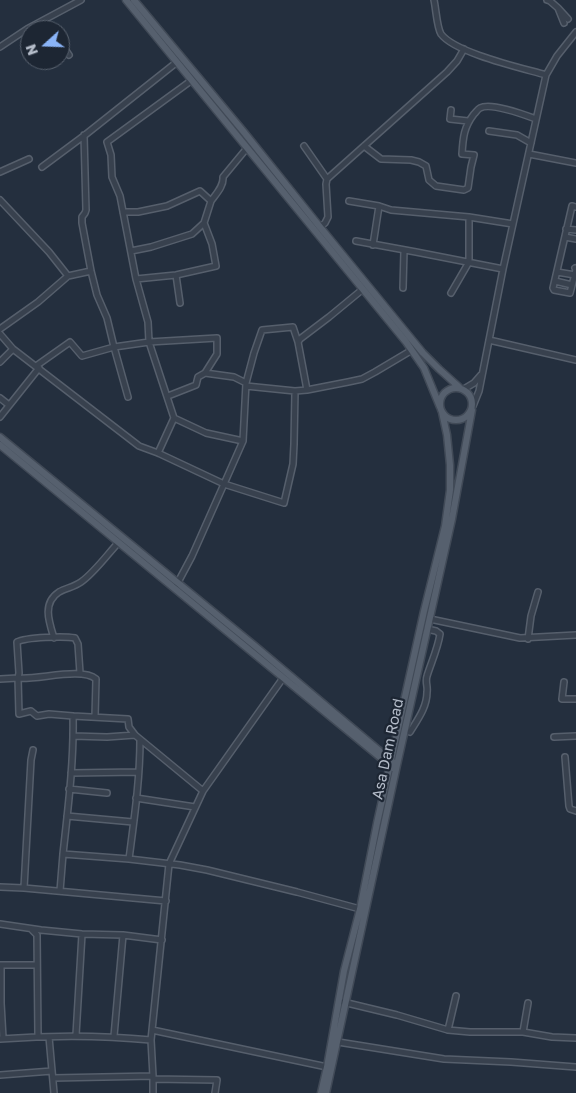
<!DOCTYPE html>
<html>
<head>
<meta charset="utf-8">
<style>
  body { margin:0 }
  #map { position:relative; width:576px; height:1093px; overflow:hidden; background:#242f3e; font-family:"Golos Text",sans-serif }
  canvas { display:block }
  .north { position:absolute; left:20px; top:20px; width:50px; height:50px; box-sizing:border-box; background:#1d2633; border:1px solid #59626f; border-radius:50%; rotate:250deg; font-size:14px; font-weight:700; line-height:20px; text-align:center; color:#b4bcc9 }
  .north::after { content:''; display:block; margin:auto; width:18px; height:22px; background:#8ab4f8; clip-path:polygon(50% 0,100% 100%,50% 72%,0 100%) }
</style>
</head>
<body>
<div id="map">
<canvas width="576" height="1093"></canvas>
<div class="north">N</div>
</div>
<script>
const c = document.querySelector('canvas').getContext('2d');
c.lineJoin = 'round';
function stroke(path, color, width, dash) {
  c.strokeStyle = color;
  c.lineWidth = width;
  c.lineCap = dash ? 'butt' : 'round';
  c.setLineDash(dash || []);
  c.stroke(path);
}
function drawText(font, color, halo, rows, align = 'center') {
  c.font = font + ' "Golos Text",sans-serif';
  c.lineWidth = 4.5;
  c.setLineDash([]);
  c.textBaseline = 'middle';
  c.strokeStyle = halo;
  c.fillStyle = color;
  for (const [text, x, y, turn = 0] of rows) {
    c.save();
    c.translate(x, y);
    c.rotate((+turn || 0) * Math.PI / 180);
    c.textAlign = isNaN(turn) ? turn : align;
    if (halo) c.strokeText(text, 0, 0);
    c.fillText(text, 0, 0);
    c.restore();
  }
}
const minor = new Path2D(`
  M434,0C436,9 437,28 441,34C455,53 522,68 546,75
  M547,0L550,1L558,8
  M44,20L51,30
  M564,23L558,8L568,19
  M60,42L69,55
  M0,47L27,29L81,0
  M451,110L450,119L468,121
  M489,131L517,135L531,143
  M84,135L86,210L85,213L82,217V223L91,271L97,295L107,318L114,347L128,397
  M304,146L327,179L326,184L328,217L325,223L320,227
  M364,146L381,159L411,160L419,162L426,166L429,180L436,186L464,190L468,188L471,167L474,155L462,154C463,137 464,127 474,114C476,112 478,109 480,108C491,102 525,115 536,119
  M529,154L576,163
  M42,167L85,135L177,62
  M0,172L29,159
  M327,179L447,72L457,61L464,49
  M0,200L49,252L68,276
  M211,201C216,194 224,186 223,177L247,148
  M349,201L379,206L391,210L469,217L513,224
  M123,212H138L167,206L200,191L211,201L204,223
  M566,229L576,230
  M565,237L576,239
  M356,241L416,252L503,269
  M373,245L379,206
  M131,251L151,247L192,234L204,223L212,244L216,266L176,275L136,279
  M575,268L576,270L570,293L554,290L553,288L572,206L576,207
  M557,272L575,275
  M176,275L180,303
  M555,281L572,285
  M403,288L404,250
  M451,293L469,262V217
  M0,329L38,302L68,276L91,271
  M0,334L13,349L139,446L158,453L224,484L192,556L176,586
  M489,340L576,360
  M0,362L13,349
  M36,366L70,342L82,356L114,347L149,342L217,338V354L205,373
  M246,386L295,391L307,390L348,382L362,379L375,372L412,350
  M464,389L474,383L481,375
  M307,390L298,342L300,339L329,317L363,289
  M295,391L294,444L293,464L284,503L224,484L243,441L246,383L254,353L262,330L293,327L298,342
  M168,396L196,385L198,377L205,373L234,377L246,383
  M0,398L9,405
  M473,406L479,391L503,269L546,75L557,56L576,32
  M0,417L39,368
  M174,418L206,433L243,441
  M158,453L174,418L149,342L148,322L136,279L120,196L112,177L111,155L107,142L192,80
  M430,619L520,638L576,635
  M54,638C49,622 42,603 59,592C66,588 74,587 81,582C94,573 107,555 118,543
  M528,639L531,616L538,592
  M80,673L78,644L75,638C65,636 26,637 17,642L19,673L18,678C38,680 82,667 96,679L95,717
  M0,679L18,678L19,714L31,711L37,716L49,714L73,716C74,762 68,808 63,854L129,859L180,865L207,870L297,892L360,909
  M564,682L562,699H576
  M73,716L128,719L129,727L135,735L203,791
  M410,732C418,719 427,707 427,692C428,686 425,682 427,676C431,663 438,648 440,634L436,631L427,629
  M73,736L107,737L135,735
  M554,737L576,736
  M565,757L569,806L570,809L576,811
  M71,773L138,772
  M69,789L107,793
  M136,798L195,807
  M67,816L133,822
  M129,859C134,820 140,780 140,740
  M0,887L24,888L166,901
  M24,888L31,760L33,750
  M60,891L63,854
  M0,924L41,930L82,934L123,935L162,940
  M31,929L37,935L38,1036
  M0,965H36
  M1,965V1003L3,1038
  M343,1002L397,1015L448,1030L470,1032H523L552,1037L576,1038
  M152,1030L327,1067
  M448,1030L456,996
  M523,1032L528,1003
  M76,1035L82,934
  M114,1036L123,935
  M49,1037L54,1093
  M0,1039C51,1035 101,1035 151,1040
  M338,1042L444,1059L511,1062L576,1067
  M0,1075L52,1071
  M53,1078L153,1076
  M153,1079L217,1080L215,1093
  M153,1093V1076L151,1040L169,864L203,791L283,678`);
const major = new Path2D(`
  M126,0L406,342L424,368L440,407
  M134,0L243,131L320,227L423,353L439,369L459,387
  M440 404a16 16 0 1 1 32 0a16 16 0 1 1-32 0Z
  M0,437L255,646L394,763
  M0,445L393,768
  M321,1093L327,1067L344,971L360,909L377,823L424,611L445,526L450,490V465L447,435L442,412
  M326,1093L397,765L452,519L472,410`);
stroke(minor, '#565f6c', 8);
stroke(major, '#414a57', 9);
stroke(minor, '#38414e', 5);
stroke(major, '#56606e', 6);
drawText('15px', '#b4bcc9', '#1d2633', [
  ["Asa Dam Road",388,749,-78]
]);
</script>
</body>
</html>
